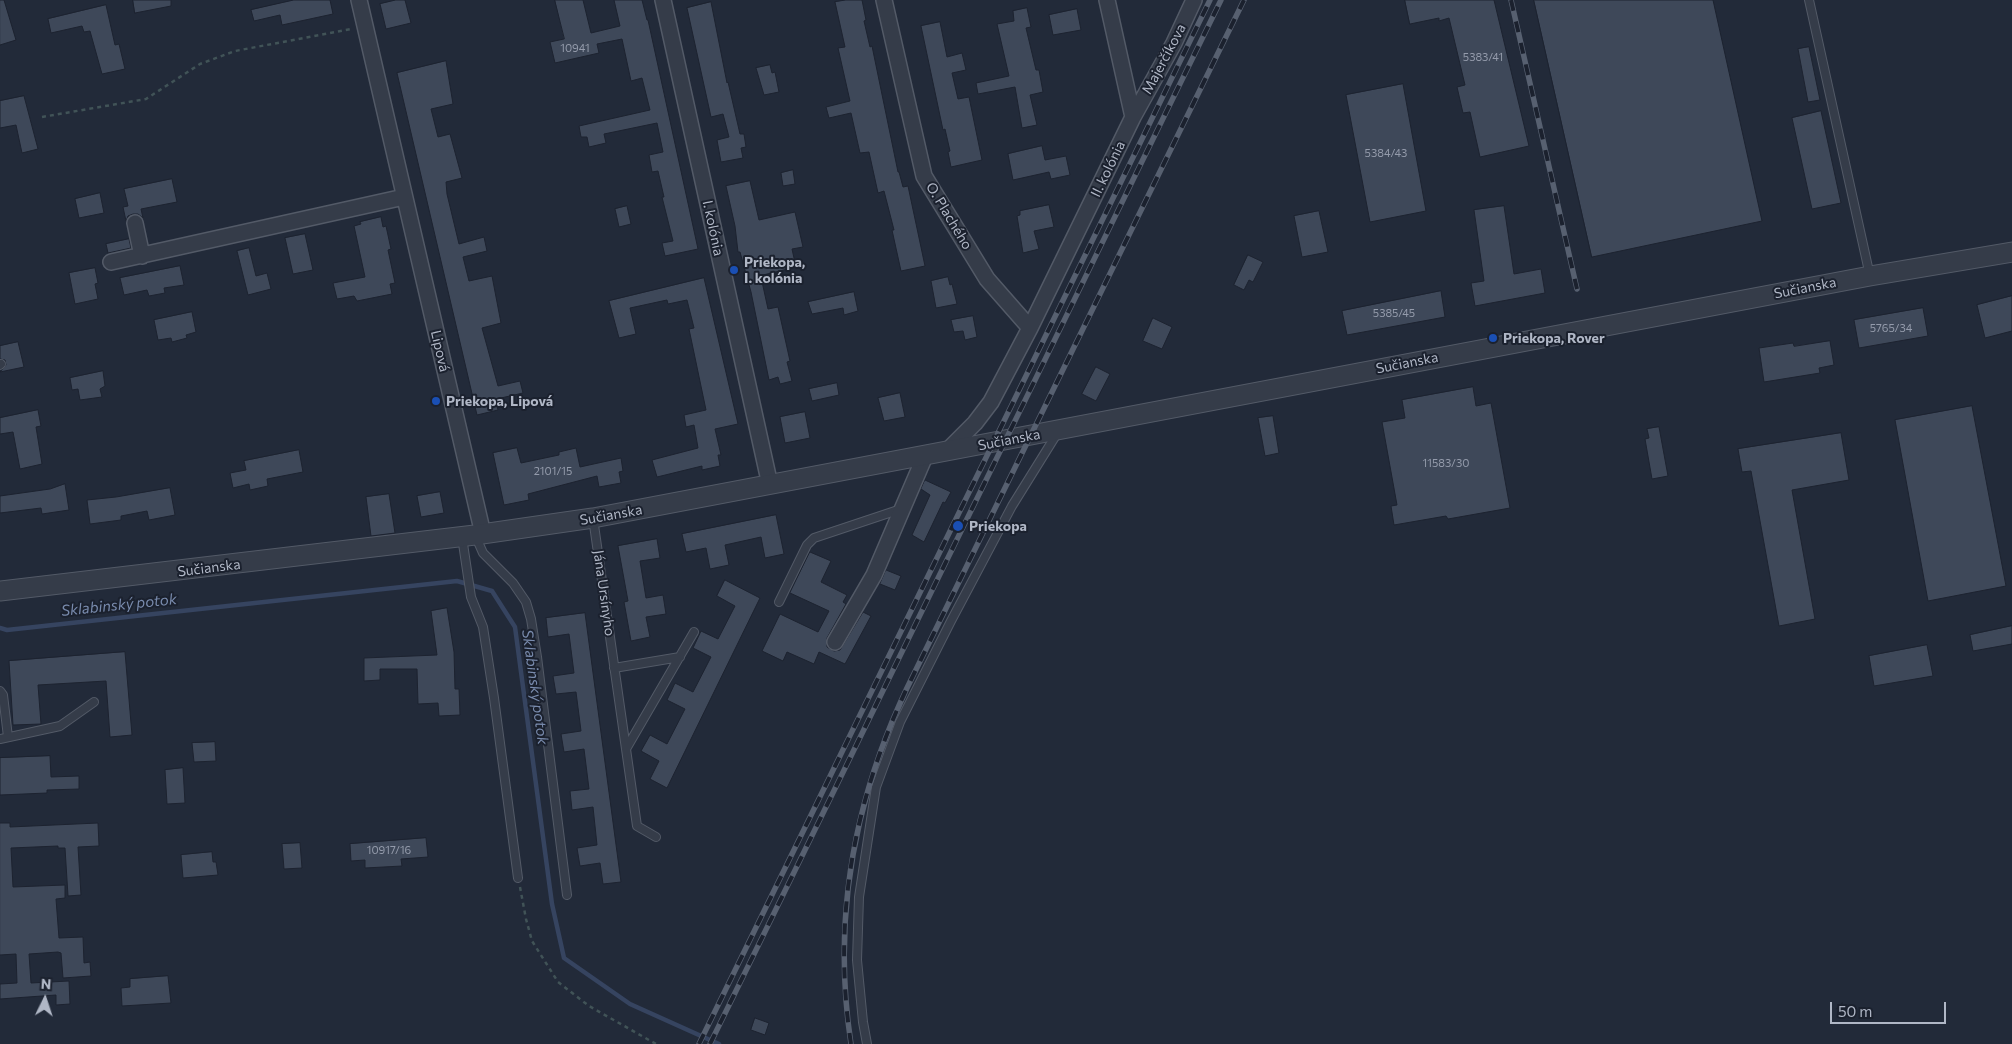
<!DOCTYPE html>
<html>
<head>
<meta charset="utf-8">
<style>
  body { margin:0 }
  #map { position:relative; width:2012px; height:1044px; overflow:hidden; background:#222a39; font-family:Commissioner,sans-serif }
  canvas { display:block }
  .north { position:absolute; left:20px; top:974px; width:50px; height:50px; -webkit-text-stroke:4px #1b212e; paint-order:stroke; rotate:4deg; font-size:14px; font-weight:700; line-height:20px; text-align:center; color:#b0b7c6 }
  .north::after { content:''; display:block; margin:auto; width:18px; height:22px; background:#b0b7c6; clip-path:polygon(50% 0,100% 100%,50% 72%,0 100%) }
  .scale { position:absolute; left:1830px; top:1002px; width:116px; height:22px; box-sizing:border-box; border:2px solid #b0b7c6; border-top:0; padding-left:6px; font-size:15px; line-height:18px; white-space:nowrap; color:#b0b7c6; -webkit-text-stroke:4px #1b212e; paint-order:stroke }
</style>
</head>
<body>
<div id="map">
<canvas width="2012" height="1044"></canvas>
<div class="north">N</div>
<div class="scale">50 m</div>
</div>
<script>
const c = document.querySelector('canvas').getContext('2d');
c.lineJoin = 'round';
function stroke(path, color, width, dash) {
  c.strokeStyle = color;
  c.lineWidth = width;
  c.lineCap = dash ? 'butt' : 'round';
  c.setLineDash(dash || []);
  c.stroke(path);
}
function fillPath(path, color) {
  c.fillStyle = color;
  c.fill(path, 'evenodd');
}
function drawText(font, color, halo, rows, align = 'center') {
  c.font = font + ' Commissioner,sans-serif';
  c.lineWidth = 4;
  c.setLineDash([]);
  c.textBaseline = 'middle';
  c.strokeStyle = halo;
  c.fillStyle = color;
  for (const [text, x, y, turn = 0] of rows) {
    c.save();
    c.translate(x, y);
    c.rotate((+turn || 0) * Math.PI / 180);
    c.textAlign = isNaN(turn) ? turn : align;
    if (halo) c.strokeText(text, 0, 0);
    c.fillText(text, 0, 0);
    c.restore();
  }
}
stroke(new Path2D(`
  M0,628L7,630L457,581L492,591L515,627L552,904L564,958L630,1004L719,1044`), '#364460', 4.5);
const building = new Path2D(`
  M0,0H4L16,40L0,45Z
  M133,0H171V6L135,13Z
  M294,0H330L333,14L282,25L280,15L254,21L251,10Z
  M396,0H405L411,23L386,29L380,4Z
  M555,0H583L591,33L620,26L614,0H642L647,20H648L698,249L665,256L662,243L673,241L662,197H664L658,171L652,172L649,155L663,152L657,123L604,134L606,143L589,147L587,137H581L579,126L650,110L642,78L631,81L622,39L597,44L599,53L555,63L550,42L564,39Z
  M846,0H862L866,20L864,21L870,47L872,46L898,172H899L903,187L908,186L925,266L901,271L892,230H894L884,191L878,193L869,152L860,153L851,113L829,118L826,107L850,101L838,48L845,47L835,2Z
  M1405,0H1494L1529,146L1480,157L1470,112L1463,113L1457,87L1465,85L1449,18L1439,21V18L1410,24Z
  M1534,0H1713L1762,221L1592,257Z
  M711,2L727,83L728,82L740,134H744L746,147L741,148L743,158L721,162L717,140L729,137L723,114L711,117L687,8Z
  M106,5L115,45L119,44L125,69L102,74L90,31L84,32L82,26L51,33L48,19Z
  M1027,8L1031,27L1026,28L1036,70H1039L1043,92L1030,95L1037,125L1022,128L1015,87L978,94L976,83L1009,76L997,24L1014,21L1013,11Z
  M1077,9L1081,30L1053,35L1049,15Z
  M940,22L947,57L962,53L966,70L952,73L958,99L969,97L982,160L951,167L948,152L950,151L945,129L943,130L921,26Z
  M1809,47L1820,100L1808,102L1798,49Z
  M446,61L453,104L431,109L438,137L450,134L462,178L446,182L447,194L459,244L484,237L487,251L463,257L469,281L492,276L501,323L482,328L498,386L520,381L523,393L501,398V401L496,402L498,410L477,415L397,73Z
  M770,65L772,73L775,72L779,92L764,95L756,68Z
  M1403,84L1426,211L1370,222L1346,95Z
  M24,96L38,149L22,153L16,125L0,128V101Z
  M1821,111L1841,203L1812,209L1792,118Z
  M1042,146L1045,160L1066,156L1070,175L1051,179L1049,172L1013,180L1008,154Z
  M793,170L795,184L783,186L781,173Z
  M172,179L177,202L141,209L143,218L138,214H133L128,216L126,221L123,207L128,206L124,189Z
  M750,181L759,220L795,212L803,247L792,249L796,267L763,275L764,277H761L768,309L778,307L790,361L787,362L792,381L780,384L778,377L769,380L751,292L740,252H738L735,226L726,186Z
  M100,193L104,213L79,218L75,199Z
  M1049,205L1054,227L1034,231L1039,249L1023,253L1017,216L1020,215V211Z
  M627,206L631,224L619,227L615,209Z
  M1504,206L1514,274L1541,269L1545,293L1475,306L1471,283L1484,281L1474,210Z
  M1319,211L1328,252L1302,257L1294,216Z
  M381,217L383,227L386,226L391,249L388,250L395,283L390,284L392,294L357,301L354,296L337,299L333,283L365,277L354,226L361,224L360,222Z
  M305,234L313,270L293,274L285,238Z
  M129,239L131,248L108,253L106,244Z
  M249,248L256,276L267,273L271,289L248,295L237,251Z
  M1248,255L1263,262L1253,282L1249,280L1244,290L1234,285Z
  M180,266L184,285L164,288L165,293L149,296L147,290L124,295L120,278Z
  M95,268L98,283L95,284L98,299L75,304L69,273Z
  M948,277L950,285L952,284L957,304L936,308L931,281Z
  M704,278L738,424L715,429L721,455H718L720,466L702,470V466L657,477L652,460L698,448L694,425L686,427L684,415L706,410L689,329L694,328L687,300L668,304L667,300L630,308L636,334L619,338L609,301Z
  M1441,291L1445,317L1347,335L1342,311Z
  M854,292L858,311L844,315L843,308L812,314L808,302Z
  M2012,296V331L1985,338L1977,305Z
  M1923,308L1928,336L1859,348L1854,320Z
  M192,312L196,332L186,335L187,338L172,342L171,338L158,340L154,320Z
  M973,316L977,337L965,340L963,331L954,332L951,320Z
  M1153,318L1172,327L1162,349L1143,341Z
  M1830,341L1834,365L1819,368L1820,373L1764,382L1759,348L1793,343L1794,346Z
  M18,342L24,367L0,372L6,365L5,360L0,359V346Z
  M1096,367L1110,374L1096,401L1082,394Z
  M103,371L105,386L100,389L102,397L80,400L78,389L72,390L70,378Z
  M837,383L839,395L812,401L809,389Z
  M1473,387L1476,406L1491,403L1510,508L1448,519L1446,516L1394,525L1391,506L1397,505L1382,422L1405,418L1402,400Z
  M900,393L905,417L884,421L878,398Z
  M1972,406L2006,586L1928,601L1895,420Z
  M38,410L41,426L36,427L42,464L20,469L13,432L0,434V418Z
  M805,412L810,438L785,443L780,417Z
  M1273,416L1279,453L1265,456L1258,418Z
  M1659,427L1668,476L1652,479L1645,439L1649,438L1647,429Z
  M1841,433L1849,480L1792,490L1815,619L1779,626L1751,471L1742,472L1738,449Z
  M517,448L521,463L559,455V452L576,448L580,467L621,458L623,471L619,472L621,483L599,487L597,476L528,494L529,500L504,505L493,453Z
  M299,450L303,472L267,479L268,486L250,490L249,484L233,488L230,473L246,470L244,461Z
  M925,480L951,492L945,503L943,502L924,542L912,535L930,495L921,489Z
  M65,484L69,510L42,514L41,508L0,513V496L50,489Z
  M170,488L175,515L149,520L147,511L121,516V520L90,524L87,500L116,497Z
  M440,492L444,513L421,517L417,496Z
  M389,494L395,533L371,536L366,497Z
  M776,515L784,554L765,558L761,537L725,545L729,565L710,569L706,548L686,552L682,534Z
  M657,539L660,558L640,561L646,598L663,595L666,614L646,617L650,637L631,641L624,602L628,601L618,546Z
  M810,552L831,561L821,582L847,595L843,602L846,604L827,638V647L834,651L840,650L863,612L871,616L845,664L819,652L814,664L787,652L783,661L762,651L780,614L818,632L829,611L790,593Z
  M886,570L901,576L895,590L880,584Z
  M725,580L760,598L667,788L650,779L659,761L641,751L650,735L667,744L685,709L667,700L675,683L693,692L711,657L693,648L701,631L718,639L735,606L717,596Z
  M447,608L454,652L455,689H459L460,715L439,716L438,703L418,704L417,669H380V680L364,681V658L437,655L431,611Z
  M585,613L621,882L603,884L600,863L580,866L577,848L597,845L593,807L572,810L570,791L589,789L584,749L564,752L561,734L581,731L576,692L556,694L553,676L574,673L569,634L548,637L546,618Z
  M2012,626V644L1973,651L1970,635Z
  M1927,645L1933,676L1874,686L1869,656Z
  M125,652L132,735L110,737L106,681L38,685L41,724L13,725L9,661Z
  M215,742L216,761L194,762L192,743Z
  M50,756L51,777L79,776V789L47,790V793L0,795V758Z
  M183,768L185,803L167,804L165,770Z
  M0,823H10V827L98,823L99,846L78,847L81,895L68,896L65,848H58V846L11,848L13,887L65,885V898L56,899L59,938L83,937L84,963L90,962L91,976L63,978L61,953L58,952L29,954L31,983L69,981L70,1004L56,1005V995L0,999V984L17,983L16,954L0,955Z
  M426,838L428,857L401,859L402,866L365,868V860L351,861L350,844Z
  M300,843L302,868L284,869L282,844Z
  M212,852L213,862H216L218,875L183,878L181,855Z
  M168,976L171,1003L122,1006L121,988L130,987V979Z
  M755,1018L769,1023L765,1035L751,1030Z`);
fillPath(building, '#3e4859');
stroke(building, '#1d2330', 1);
const service = new Path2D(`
  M1809,0L1870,276
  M0,365L1,364
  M593,518L637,826L656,837
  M475,535L483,553L513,583L526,602L531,619L537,657L567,895
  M462,537L471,597L483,627L494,698L518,878
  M779,602L807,545L814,538L901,509
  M614,668L680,657
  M0,691L3,695L8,737
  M0,739L60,726L94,702
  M626,749L694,632
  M867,1044L863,1022L857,960L859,897L876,787L900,722L951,621L1012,506L1058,432`);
const minor = new Path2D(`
  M359,0L483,534
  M663,0L770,485
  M884,0L924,176L987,279L1030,328
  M1133,117L1174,43L1194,0
  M135,223L142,256
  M111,262L404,197
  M947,451L975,423L991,402L1030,328L1133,117L1107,0
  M835,642L874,575L925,456`);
const tertiary = new Path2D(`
  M0,591L475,535L593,518L1870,276L2012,252`);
stroke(service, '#535a67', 10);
stroke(minor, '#535a67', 18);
stroke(tertiary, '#535a67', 21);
stroke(new Path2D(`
  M42,117L146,99L200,64L235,51L351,29
  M520,887L526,919L532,941L558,982L589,1006L656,1044`), '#415357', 2.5, [4, 4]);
stroke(service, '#353c49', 8);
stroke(minor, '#353c49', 15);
stroke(tertiary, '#353c49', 19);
const rail = new Path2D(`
  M1511,0L1577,289
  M699,1044L1210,0
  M710,1044L1221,0
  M851,1044C832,919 853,802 907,688L1244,0`);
stroke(rail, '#576070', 5.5);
stroke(rail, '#1b212e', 4, [11]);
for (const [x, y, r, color] of [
  [734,270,5,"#1a4fb4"],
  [1493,338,5,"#1a4fb4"],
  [436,401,5,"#1a4fb4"],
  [958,526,6,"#1a4fb4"]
]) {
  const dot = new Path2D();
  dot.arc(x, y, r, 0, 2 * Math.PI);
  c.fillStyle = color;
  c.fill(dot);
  stroke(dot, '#1b212e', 2);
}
drawText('11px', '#949bab', null, [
  ["10941",575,48],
  ["5383/41",1483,57],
  ["5384/43",1386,153],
  ["5385/45",1394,313],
  ["5765/34",1891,328],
  ["11583/30",1446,463],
  ["2101/15",553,471],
  ["10917/16",389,850]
]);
drawText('14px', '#b0b7c6', '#1b212e', [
  ["Majerčíkova",1164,59,-62],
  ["II. kolónia",1108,169,-64],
  ["O. Plachého",949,216,59],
  ["I. kolónia",713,228,78],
  ["Sučianska",1805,288,-11],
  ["Lipová",440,351,77],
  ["Sučianska",1407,363,-11],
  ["Sučianska",1009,440,-11],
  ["Sučianska",611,515,-10],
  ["Sučianska",209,568,-7],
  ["Jána Ursínyho",604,593,82]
]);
drawText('bold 14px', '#b0b7c6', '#1b212e', [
  ["Priekopa,",744,262],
  ["I. kolónia",744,278],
  ["Priekopa, Rover",1503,338],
  ["Priekopa, Lipová",446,401],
  ["Priekopa",969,526]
], 'left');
drawText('italic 15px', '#798bad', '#1b212e', [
  ["Sklabinský potok",119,605,-6],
  ["Sklabinský potok",535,687,82]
]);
</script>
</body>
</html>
